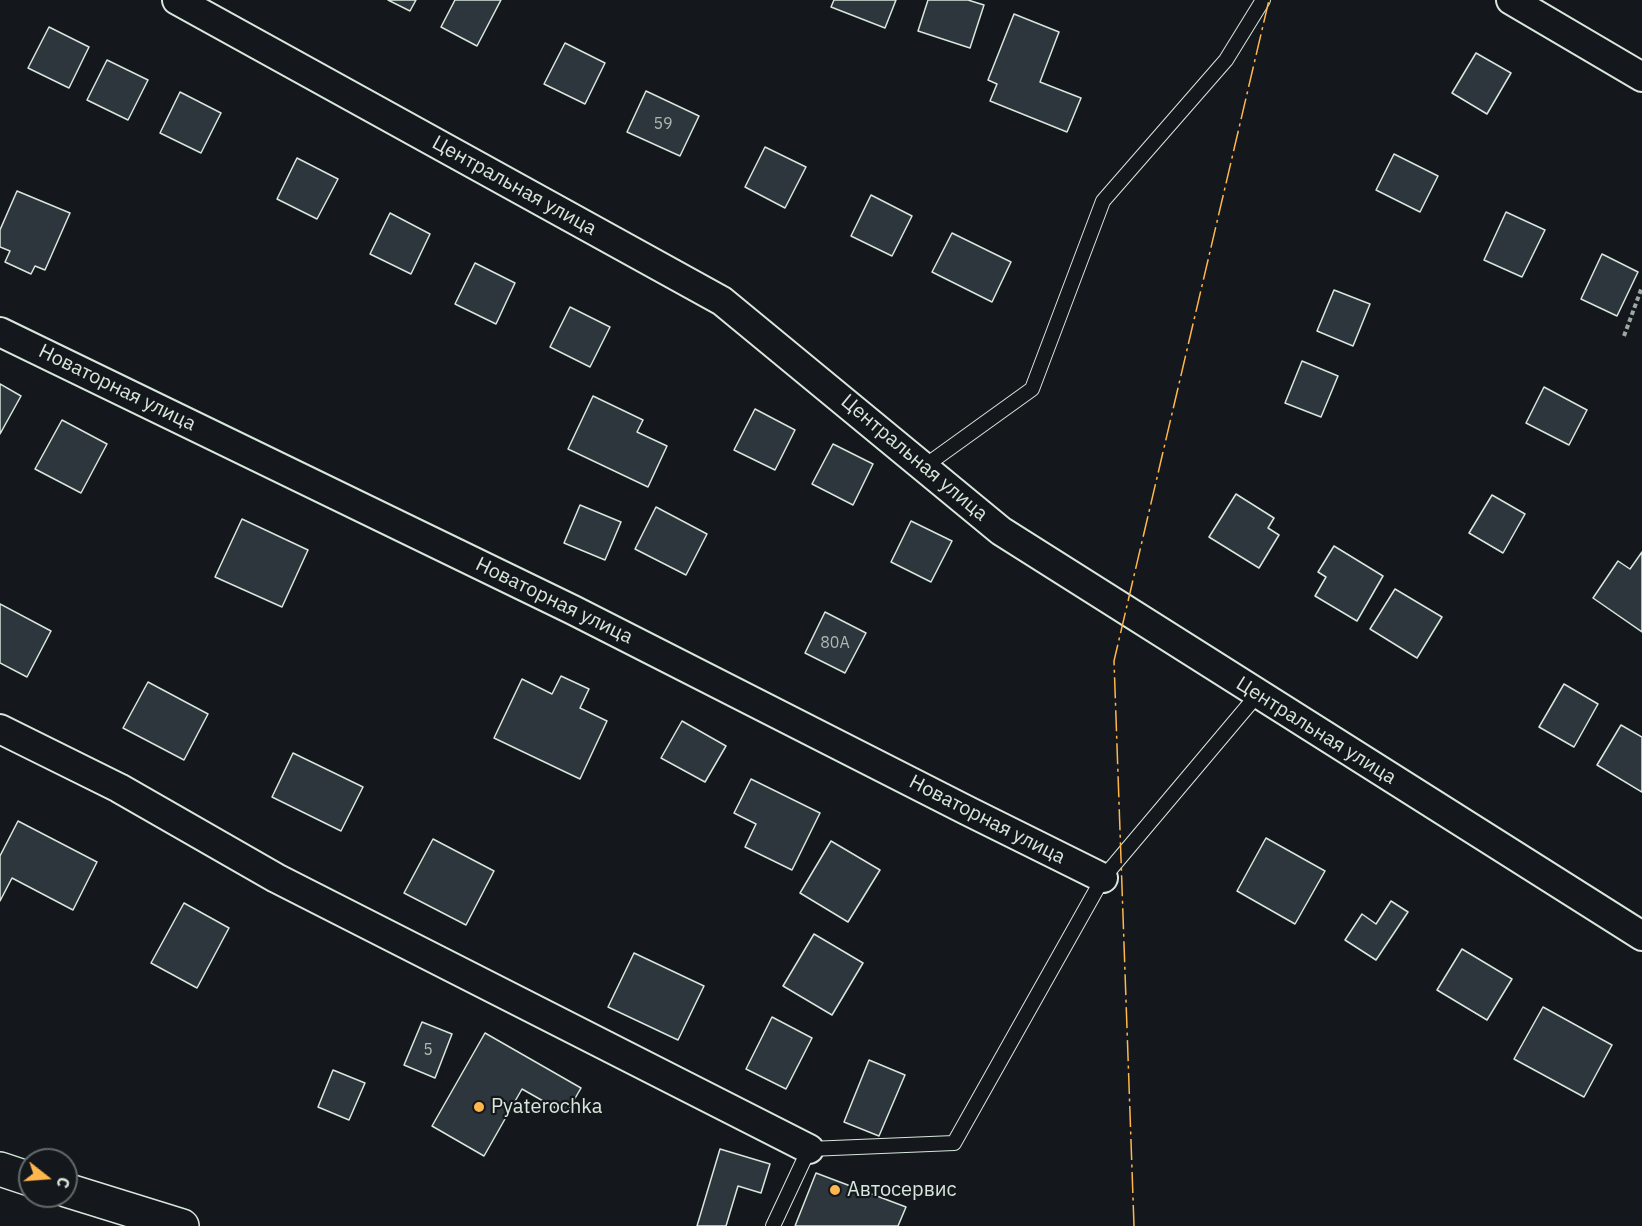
<!DOCTYPE html>
<html>
<head>
<meta charset="utf-8">
<style>
  body { margin:0 }
  #map { position:relative; width:1642px; height:1226px; overflow:hidden; background:#14181c; font-family:"IBM Plex Sans",sans-serif }
  canvas { display:block }
  .north { position:absolute; left:18px; top:1148px; width:60px; height:60px; box-sizing:border-box; background:#14181c; border:2px solid #626a69; border-radius:50%; rotate:107deg; font-size:16px; font-weight:700; line-height:24px; text-align:center; color:#d8e6dc }
  .north::after { content:''; display:block; margin:auto; width:21px; height:27px; background:#ffb74d; clip-path:polygon(50% 0,100% 100%,50% 72%,0 100%) }
</style>
</head>
<body>
<div id="map">
<canvas width="1642" height="1226"></canvas>
<div class="north">С</div>
</div>
<script>
const c = document.querySelector('canvas').getContext('2d');
c.lineJoin = 'round';
function fillPath(path, color) {
  c.fillStyle = color;
  c.fill(path, 'evenodd');
}
function stroke(path, color, width, dash) {
  c.strokeStyle = color;
  c.lineWidth = width;
  c.lineCap = dash ? 'butt' : 'round';
  c.setLineDash(dash || []);
  c.stroke(path);
}
function drawText(font, color, halo, rows, align = 'center') {
  c.font = font + ' "IBM Plex Sans",sans-serif';
  c.lineWidth = 4.5;
  c.setLineDash([]);
  c.textBaseline = 'middle';
  c.strokeStyle = halo;
  c.fillStyle = color;
  for (const [text, x, y, turn = 0] of rows) {
    c.save();
    c.translate(x, y);
    c.rotate((+turn || 0) * Math.PI / 180);
    c.textAlign = isNaN(turn) ? turn : align;
    if (halo) c.strokeText(text, 0, 0);
    c.fillText(text, 0, 0);
    c.restore();
  }
}
const building = new Path2D(`
  M388,0H416L410,11Z
  M455,0H501L477,46L441,27Z
  M834,0H896L885,28L831,7Z
  M928,0H968L984,5L970,48L918,31Z
  M1014,14L1059,32L1040,82L1081,98L1067,132L990,101L997,84L988,80Z
  M49,27L89,47L69,88L28,68Z
  M565,43L605,63L585,104L544,84Z
  M1476,53L1511,73L1487,114L1452,93Z
  M107,60L148,80L128,120L87,100Z
  M646,91L699,116L680,156L627,132Z
  M180,92L221,113L201,153L160,133Z
  M765,147L806,167L785,208L745,187Z
  M1394,154L1438,176L1420,212L1376,190Z
  M297,158L338,179L317,219L277,199Z
  M17,191L70,213L45,270L35,266L31,274L5,262L10,251L0,247V230Z
  M871,195L912,216L892,256L851,236Z
  M1506,212L1545,230L1522,277L1484,260Z
  M390,213L430,234L411,274L370,254Z
  M952,233L1011,262L992,302L932,272Z
  M1602,254L1638,272L1617,316L1581,299Z
  M475,263L515,283L496,324L455,304Z
  M1334,290L1370,304L1353,346L1317,331Z
  M570,307L610,327L590,367L550,347Z
  M1302,361L1338,376L1321,417L1285,403Z
  M0,384L21,396L0,434Z
  M1544,387L1587,410L1569,445L1526,423Z
  M593,396L643,420L637,432L667,446L648,487L568,449Z
  M755,409L795,430L775,470L734,450Z
  M62,420L107,444L81,493L35,469Z
  M833,444L873,464L853,505L812,484Z
  M1236,494L1274,518L1268,528L1279,535L1259,568L1209,537Z
  M1492,495L1525,514L1503,553L1469,533Z
  M580,505L621,522L605,560L564,543Z
  M656,507L707,534L686,575L635,549Z
  M242,519L308,550L282,607L215,577Z
  M911,521L952,541L931,582L891,562Z
  M1334,546L1383,576L1357,621L1315,596L1326,577L1318,572Z
  M1642,552V632L1593,598L1618,561L1630,569Z
  M1395,589L1442,617L1417,658L1370,629Z
  M0,604L51,631L27,677L0,663Z
  M825,612L866,633L845,673L805,653Z
  M561,676L589,689L580,708L607,721L580,779L494,738L522,679L552,694Z
  M148,682L208,714L184,760L123,728Z
  M1564,684L1598,704L1574,747L1539,727Z
  M682,721L726,746L705,782L661,758Z
  M1621,725L1642,737V792L1597,765Z
  M293,753L363,787L341,831L272,797Z
  M751,779L820,813L792,870L745,847L756,824L734,813Z
  M18,821L97,862L73,910L12,878L0,901V856Z
  M1266,838L1325,871L1295,924L1237,891Z
  M433,839L494,871L466,925L404,893Z
  M831,841L880,870L848,922L800,893Z
  M1391,901L1408,912L1376,960L1345,940L1362,914L1376,924Z
  M184,903L229,928L197,988L151,963Z
  M814,934L863,963L832,1015L783,986Z
  M1462,949L1512,979L1487,1020L1437,990Z
  M634,953L704,986L678,1040L608,1007Z
  M1543,1007L1612,1045L1584,1097L1514,1059Z
  M772,1017L812,1038L786,1089L746,1069Z
  M422,1022L452,1034L435,1078L404,1065Z
  M485,1033L581,1088L566,1114L522,1089L484,1156L432,1126Z
  M869,1060L905,1075L879,1136L844,1122Z
  M333,1070L365,1083L349,1120L318,1107Z
  M720,1149L770,1164L761,1193L738,1186L726,1226H697Z
  M816,1173L906,1207L898,1226H795Z`);
fillPath(building, '#2c363c');
stroke(building, '#d8e6dc', 1.5);
const lane = new Path2D(`
  M925,466L1032,389L1103,201L1226,60L1263,0
  M773,1226L809,1149L954,1143L1103,878L1258,694`);
const street = new Path2D(`
  M177,0L722,301L1001,531L1642,936
  M1511,0L1642,77
  M0,332L573,610L968,811L1103,878
  M0,729L119,788L276,878L809,1149`);
const primary = new Path2D(`
  M0,1169L30,1179
  M66,1190L182,1226`);
stroke(lane, '#d8e6dc', 16);
stroke(street, '#d8e6dc', 32);
stroke(primary, '#d8e6dc', 36);
stroke(new Path2D(`
  M1624,336L1642,287`), '#9da8a2', 4, [4.5, 3]);
stroke(lane, '#14181c', 14);
stroke(street, '#14181c', 28);
stroke(primary, '#14181c', 33);
stroke(new Path2D(`
  M1134,1226L1114,661L1269,0`), '#ffb74d', 1.5, [21, 4.5, 3, 4.5]);
for (const [x, y, r, color] of [
  [479,1107,6,"#ffb74d"],
  [835,1190,6,"#ffb74d"]
]) {
  const dot = new Path2D();
  dot.arc(x, y, r, 0, 2 * Math.PI);
  c.fillStyle = color;
  c.fill(dot);
  stroke(dot, '#14181c', 2);
}
drawText('16px', '#adbab4', null, [
  ["59",663,124],
  ["80А",835,643],
  ["5",428,1050]
]);
drawText('20px', '#d8e6dc', '#14181c', [
  ["Центральная улица",514,186,29],
  ["Новаторная улица",117,388,26],
  ["Центральная улица",914,458,40],
  ["Новаторная улица",554,601,26],
  ["Центральная улица",1316,731,32],
  ["Новаторная улица",987,820,27]
]);
drawText('20px', '#d8e6dc', '#14181c', [
  ["Pyaterochka",491,1107],
  ["Автосервис",847,1190]
], 'left');
</script>
</body>
</html>
